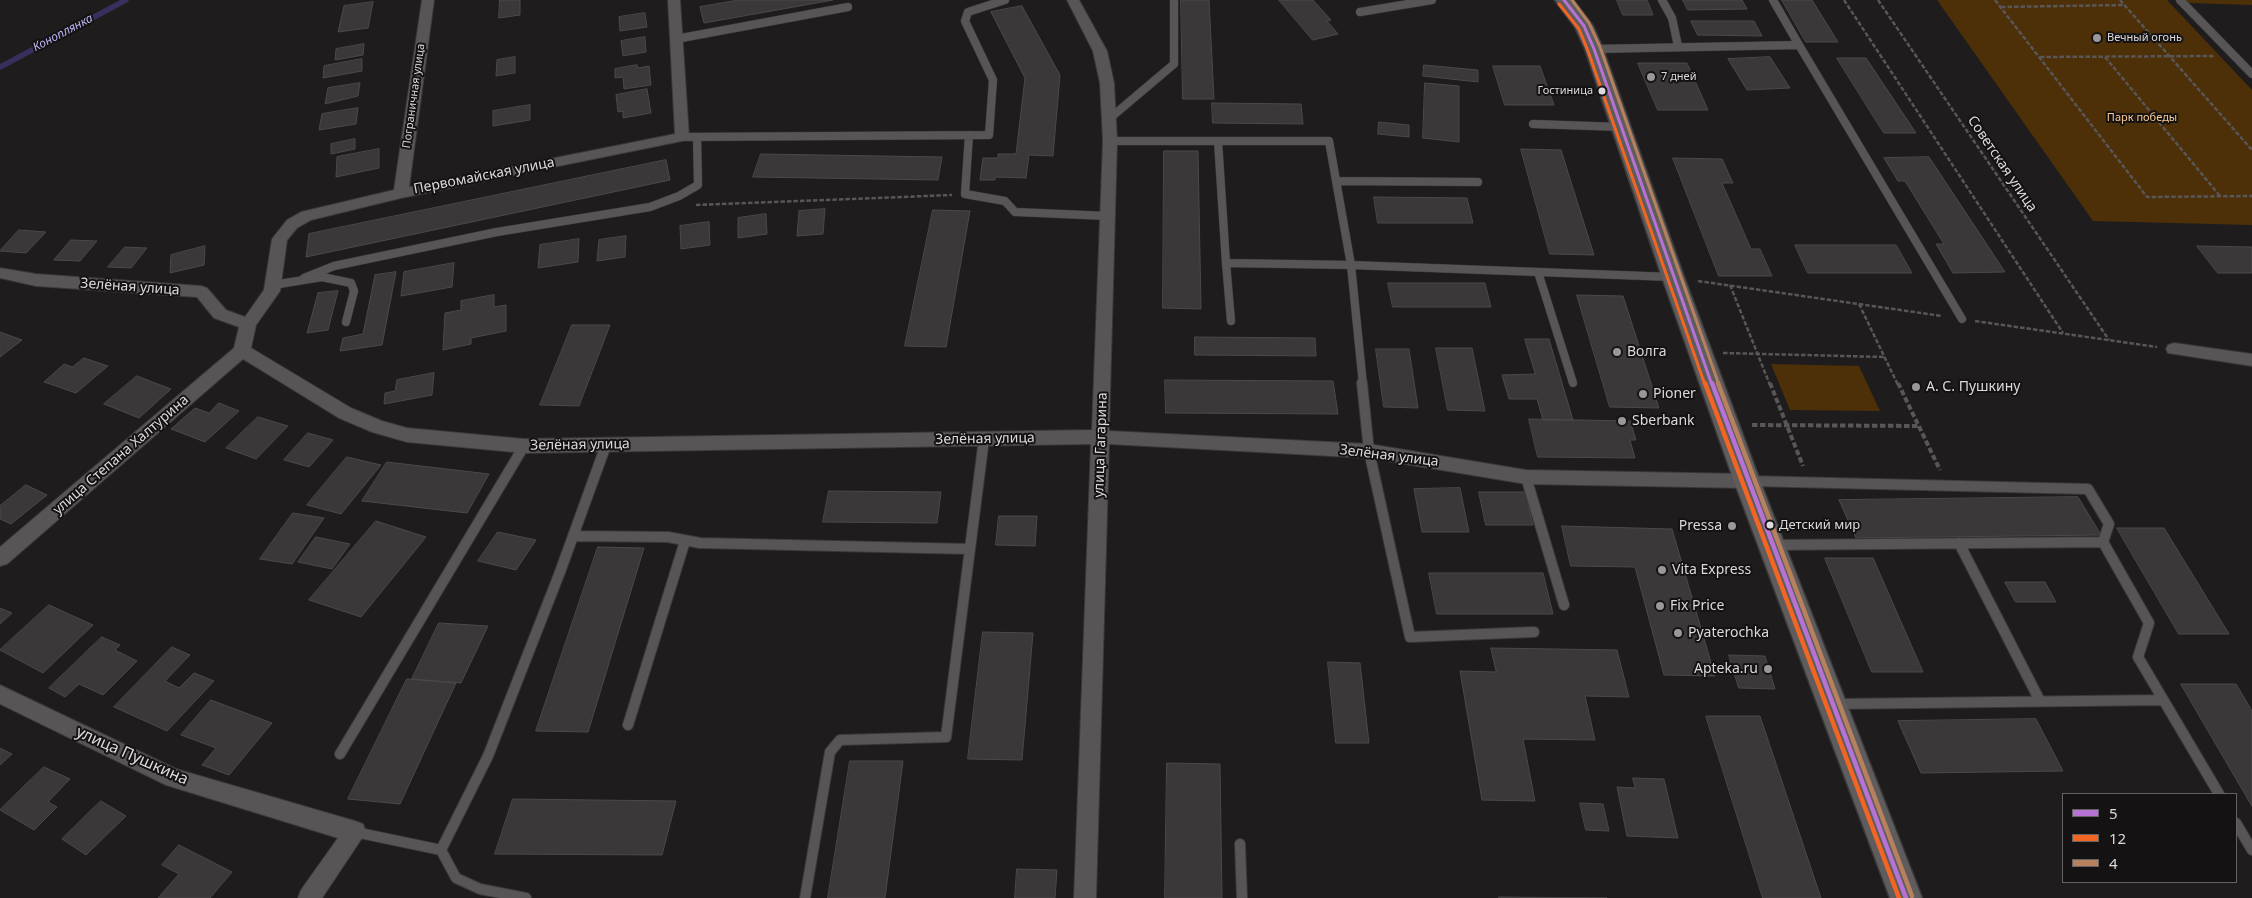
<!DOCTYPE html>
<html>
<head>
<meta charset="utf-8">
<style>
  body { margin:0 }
  #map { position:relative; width:2252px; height:898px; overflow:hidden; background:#1e1c1d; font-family:"Noto Sans",sans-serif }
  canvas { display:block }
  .legend { position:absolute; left:2062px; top:793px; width:175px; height:90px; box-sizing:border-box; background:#151213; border:1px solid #656263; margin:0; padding:6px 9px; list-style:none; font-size:15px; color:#dcdada }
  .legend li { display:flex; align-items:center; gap:10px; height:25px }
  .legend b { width:25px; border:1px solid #656263 }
</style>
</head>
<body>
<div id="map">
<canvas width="2252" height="898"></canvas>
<ul class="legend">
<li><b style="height:6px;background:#b673d3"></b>5</li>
<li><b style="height:6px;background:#f26522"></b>12</li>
<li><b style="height:6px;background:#b6815c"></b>4</li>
</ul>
</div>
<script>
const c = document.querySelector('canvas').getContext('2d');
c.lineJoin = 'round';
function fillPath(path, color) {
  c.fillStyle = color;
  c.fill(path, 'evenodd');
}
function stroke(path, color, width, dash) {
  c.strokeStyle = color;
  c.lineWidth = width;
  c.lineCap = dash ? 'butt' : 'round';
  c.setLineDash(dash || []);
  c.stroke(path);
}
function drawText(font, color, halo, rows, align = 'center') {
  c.font = font + ' "Noto Sans",sans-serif';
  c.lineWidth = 4;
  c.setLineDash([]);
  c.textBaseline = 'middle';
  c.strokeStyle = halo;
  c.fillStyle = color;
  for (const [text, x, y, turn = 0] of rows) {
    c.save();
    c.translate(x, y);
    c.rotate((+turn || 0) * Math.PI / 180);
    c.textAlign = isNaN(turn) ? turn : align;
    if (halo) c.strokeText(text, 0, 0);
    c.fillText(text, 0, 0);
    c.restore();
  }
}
fillPath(new Path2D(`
  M1937,0H2167L2252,90V225L2093,221Z
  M2186,0H2252V5L2189,3Z
  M1771,364L1859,366L1880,411L1790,410Z`), '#4d3008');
stroke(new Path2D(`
  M0,67L126,0`), '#382f5c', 5.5);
const building = new Path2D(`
  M500,0H520V15L499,18Z
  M739,0H833L704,23L700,7Z
  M1181,0H1209L1214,99H1183Z
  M1279,0H1313L1331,20L1327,21L1338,34L1313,40Z
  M1617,0H1647L1653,15H1623Z
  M1683,0H1742L1747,9L1688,10Z
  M1782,0H1812L1838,42H1806Z
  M373,2L368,28L338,32L344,6Z
  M1022,6L1060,75L1053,156L1029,155L1026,178L995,177V180H980L983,158H998V154H1016L1025,78L991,12Z
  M645,13L647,27L620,31L619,17Z
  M1691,21H1754L1762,36L1698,35Z
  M645,37L646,52L623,56L621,41Z
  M364,44L363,55L335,60L336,49Z
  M515,57V73L496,76L497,60Z
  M1770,57L1790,88L1747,90L1728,59Z
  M1837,58H1866L1916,133H1884Z
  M362,59V71L323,78L324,66Z
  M1638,63H1687L1708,110H1658Z
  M637,65L638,68L649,66L651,85L624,89L623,77L615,78V69Z
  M1424,65L1478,70V82L1423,76Z
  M1493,66H1540L1554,105H1505Z
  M360,83L358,96L325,104L328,88Z
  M1425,83L1459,86V142L1423,138Z
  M647,89L651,113L623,118V111L618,112L616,95Z
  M1212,103L1301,104L1303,124L1213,123Z
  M530,105V120L493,126V111Z
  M358,108L356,124L319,130L322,114Z
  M1379,122L1409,125V137L1378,134Z
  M355,139V149L331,154V144Z
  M379,149V168L336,177L337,157Z
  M1521,149L1561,150L1594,255L1550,254Z
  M1164,151H1198L1201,309L1163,308Z
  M761,154L942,157L938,180L753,177Z
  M1929,157L2005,272L1953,273L1936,244H1944L1905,181H1898L1884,158Z
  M1673,158L1722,159L1733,183H1722L1751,249H1760L1772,276H1719Z
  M666,160L670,180L306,257L309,234Z
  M1374,197L1467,198L1473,223H1378Z
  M825,209L823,234L797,236L799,211Z
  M933,210L970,211L946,347L905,346Z
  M766,214L767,234L738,238V218Z
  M709,222L710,245L681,249L680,226Z
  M19,230L46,232L26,253L0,251Z
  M626,236L625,257L597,261L599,240Z
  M579,239L578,262L538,268L540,245Z
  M71,240L97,241L80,261L54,260Z
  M1795,245H1896L1912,273H1808Z
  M205,246L204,265L170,273L171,255Z
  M2197,246L2252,247V273H2218Z
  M125,247L147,248L131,268L108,267Z
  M454,263L452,287L401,296L404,272Z
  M396,272L382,345L340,351L343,338L363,334L375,275Z
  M1388,283H1485L1491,307H1393Z
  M338,291L328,330L307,333L318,293Z
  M494,295V307L506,305V331L471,338V344L443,350L445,313L461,310V301Z
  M1577,295L1623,296L1659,408L1610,407Z
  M572,325H610L579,406L540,405Z
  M0,332L22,340L0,357Z
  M1195,337L1315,338L1316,356L1195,355Z
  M1525,339H1549L1573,420H1543L1537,399H1509L1502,375L1535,374Z
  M1436,348H1472L1485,411L1448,410Z
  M1376,349H1409L1418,408L1384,407Z
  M84,358L108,366L76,393L44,382L64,364L72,367Z
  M434,373L432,395L384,404L385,393L395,391L397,380Z
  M137,376L171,389L139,418L104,404Z
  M1165,380L1333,381L1338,414L1166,413Z
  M219,403L239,411L205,442L171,429L195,408L209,413Z
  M258,417L288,426L256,459L226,448Z
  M1529,419L1630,421L1636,440H1630L1635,458L1538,457Z
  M308,433L333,440L309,467L284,460Z
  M347,457L381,465L341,514L307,505Z
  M387,462L489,474L467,513L362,501Z
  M26,485L47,495L11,524L0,519V506Z
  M1460,488L1469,532H1422L1414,489Z
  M829,491L941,492L937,523L823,522Z
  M1479,492H1525L1533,525H1486Z
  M2078,497L2101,535L1856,538L1839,500Z
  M293,513L324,518L292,564L260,559Z
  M999,516H1037L1035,546L996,545Z
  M376,521L426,537L361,617L309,600Z
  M1562,526L1672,529L1715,676L1664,675L1635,567L1571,566Z
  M2117,528H2164L2229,634H2179Z
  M498,532L536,540L516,570L478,561Z
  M316,537L350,544L332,569L298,562Z
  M598,547L644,548L588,732L536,731Z
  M1825,558H1873L1923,672H1872Z
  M1429,573H1543L1553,614H1437Z
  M2005,582H2045L2056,602H2016Z
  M49,605L93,625L43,673L0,650Z
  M0,608L12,613L0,624Z
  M439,623L488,626L461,683L412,679Z
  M983,632L1033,633L1022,760L968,759Z
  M102,637L120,645L115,650L137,661L103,695L79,684L65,697L49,688Z
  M172,647L190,655L165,681L179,688L194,673L214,681L167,731L114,707Z
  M1491,648L1617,650L1629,697L1585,696L1595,740L1523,739L1535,801L1482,800L1460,671L1496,672Z
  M1729,655L1765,656L1775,689L1739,688Z
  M1328,662L1360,663L1369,743H1336Z
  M407,679L456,683L400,804L348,799Z
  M2181,684H2236L2252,711V806Z
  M211,700L272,723L229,775L202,765L216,748L181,735Z
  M1706,716H1760L1821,898H1763Z
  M2036,719L2063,771L1921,773L1898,721Z
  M0,748L12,754L0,765Z
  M850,761H903L885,898H828Z
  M1167,763L1220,764L1222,898H1165Z
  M44,767L70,779L48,802L57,807L34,830L0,810Z
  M1633,778L1664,779L1678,838L1627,836L1617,787L1635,788Z
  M513,799L676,801L662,855L495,854Z
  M101,801L126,816L86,855L62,839Z
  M1580,803L1603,804L1609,831L1586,830Z
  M179,845L232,872L210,898H158L179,874L162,865Z
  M1017,869L1057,870L1055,898H1015Z
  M1499,897L1607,898H1499Z`);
fillPath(building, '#3a3839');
stroke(building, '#4b4949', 1);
const serviceFar1 = new Path2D(`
  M1662,0L1672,18L1678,46
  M2180,0L2252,74
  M1360,12L1432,0
  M676,39L848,7
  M1799,45L1962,319
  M1594,49L1799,45L1773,0
  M1109,119L1174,64V0
  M1533,124L1621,127
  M969,135L965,194L1005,201L1015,212L1108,216
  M682,137L989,135L993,80L965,21L968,12L1005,0
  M1110,141H1218
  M1218,141H1329L1351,265L1226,263Z
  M1336,181L1478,182
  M1226,263L1231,321
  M1538,272L1573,383
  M304,278L334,266L497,232L650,207L679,196L698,185L697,137
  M273,285L322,277L351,283L354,291L346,322
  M1363,385L1351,265L1672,277`);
const service = new Path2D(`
  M1362,383L1369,451L1410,637L1534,632
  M1526,477L1564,605
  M1749,481L2088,489L2109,524L2103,542L2149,623L2138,657L2219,794
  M573,536L668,537L700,543L970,549
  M1959,543L2040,701
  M1773,545L2103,542
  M1835,704L2163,700
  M628,725L685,541
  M340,754L524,446
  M2236,823L2252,850
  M355,832L441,850L456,878L480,889L526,898
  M1240,844L1242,898
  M441,850L488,756L560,572L606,445
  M805,898L830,752L840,740L946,737L984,439`);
const minor = new Path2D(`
  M422,0H434L409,187L675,134L668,0H680L689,137L682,141L401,198L311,220L297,228L287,240L280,291L256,325L251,348L351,408L382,421L407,428L524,439L1092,430L1103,141L1100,83L1093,51L1067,0H1079L1107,51L1114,83L1117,141L1109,431L1369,444L1526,470L1747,474L1753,476L1756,481L1753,486L1747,488L1526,484L1369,458L1109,444L1096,898H1074L1091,444L524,453L407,442L372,432L339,418L243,359L7,564L0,566V547L234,348L239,327L214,318L197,297L36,286L0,278V268L36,274L201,286L207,288L226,310L245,317L264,290L272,239L287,220L301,212L394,190Z
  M2174,343L2252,354V366L2168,353L2166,349L2168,345Z
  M0,685L176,769L355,821L363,824L366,832L322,898H298L301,890L338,838L166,785L0,704Z`);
const secondary = new Path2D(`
  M1555,0H1573L1593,26L1603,49L1684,277L1760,481L1922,898H1890L1734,481L1662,277L1585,49L1575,27Z`);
stroke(serviceFar1, '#3a3839', 9);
stroke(service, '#3a3839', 12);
stroke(minor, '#3a3839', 2);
stroke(secondary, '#3a3839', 3);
stroke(new Path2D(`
  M1844,0L2063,333
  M1878,0L2109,340
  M1995,0L2147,197L2252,196
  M2120,0L2252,150
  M2001,7L2124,5
  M2040,57L2214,56
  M2105,57L2220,196
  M696,205L952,195
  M1698,281L1942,316
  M1730,285L1770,385
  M1859,304L1898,385
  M1975,321L2157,347
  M1723,353L1884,357`), '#585657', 2.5, [4.5, 2]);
stroke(new Path2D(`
  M1770,383L1803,466
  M1898,383L1940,470
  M1752,425L1919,426`), '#585657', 4, [5.5, 2.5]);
stroke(serviceFar1, '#575556', 8);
stroke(service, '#575556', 10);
fillPath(minor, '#575556');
fillPath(secondary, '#5f5c5e');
stroke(new Path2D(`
  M1564,0L1584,26L1594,49L1712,385`), '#b673d3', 3);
stroke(new Path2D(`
  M1712,383L1906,898`), '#b673d3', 4.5);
stroke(new Path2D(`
  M1559,4L1579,29L1588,51L1705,385`), '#f26522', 3);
stroke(new Path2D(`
  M1705,383L1899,898`), '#f26522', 4.5);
stroke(new Path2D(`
  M1572,0L1589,23L1600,47L1719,385`), '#b6815c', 3);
stroke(new Path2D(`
  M1718,383L1912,896`), '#b6815c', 4.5);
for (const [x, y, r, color] of [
  [2097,38,5,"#9a9898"],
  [1651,77,5,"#9a9898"],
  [1602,91,4.5,"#dcdada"],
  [1617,352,5,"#9a9898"],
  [1916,387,5,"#9a9898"],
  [1643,394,5,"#9a9898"],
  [1622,421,5,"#9a9898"],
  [1770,525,4.5,"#dcdada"],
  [1732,526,5,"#9a9898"],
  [1662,570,5,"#9a9898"],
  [1660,606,5,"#9a9898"],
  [1678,633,5,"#9a9898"],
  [1768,669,5,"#9a9898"]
]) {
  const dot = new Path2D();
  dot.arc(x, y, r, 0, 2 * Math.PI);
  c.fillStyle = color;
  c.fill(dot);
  stroke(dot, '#151213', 2);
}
drawText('11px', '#dcdada', '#151213', [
  ["Вечный огонь",2107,38],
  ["7 дней",1661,77]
], 'left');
drawText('11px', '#dcdada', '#151213', [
  ["Гостиница",1593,91]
], 'right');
drawText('11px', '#dcdada', '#151213', [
  ["Пограничная улица",414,96,-82]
]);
drawText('11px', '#f9c891', '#151213', [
  ["Парк победы",2142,118]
]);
drawText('italic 12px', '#beb5f5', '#151213', [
  ["Коноплянка",63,33,-28]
]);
drawText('13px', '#dcdada', '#151213', [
  ["Детский мир",1779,525]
], 'left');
drawText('14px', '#dcdada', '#151213', [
  ["Советская улица",2002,164,56],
  ["Первомайская улица",484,176,-11],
  ["Зелёная улица",130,287,4],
  ["Зелёная улица",985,439,-1],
  ["Зелёная улица",580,445,-1],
  ["улица Гагарина",1101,445,-88],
  ["улица Степана Халтурина",121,455,-41],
  ["Зелёная улица",1389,456,7]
]);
drawText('14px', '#dcdada', '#151213', [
  ["Волга",1627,352],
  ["А. С. Пушкину",1926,387],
  ["Pioner",1653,394],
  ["Sberbank",1632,421],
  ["Pressa",1722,526,"right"],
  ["Vita Express",1672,570],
  ["Fix Price",1670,606],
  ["Pyaterochka",1688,633],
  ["Apteka.ru",1758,669,"right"]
], 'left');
drawText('16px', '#dcdada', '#151213', [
  ["улица Пушкина",132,756,24]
]);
</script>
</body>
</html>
